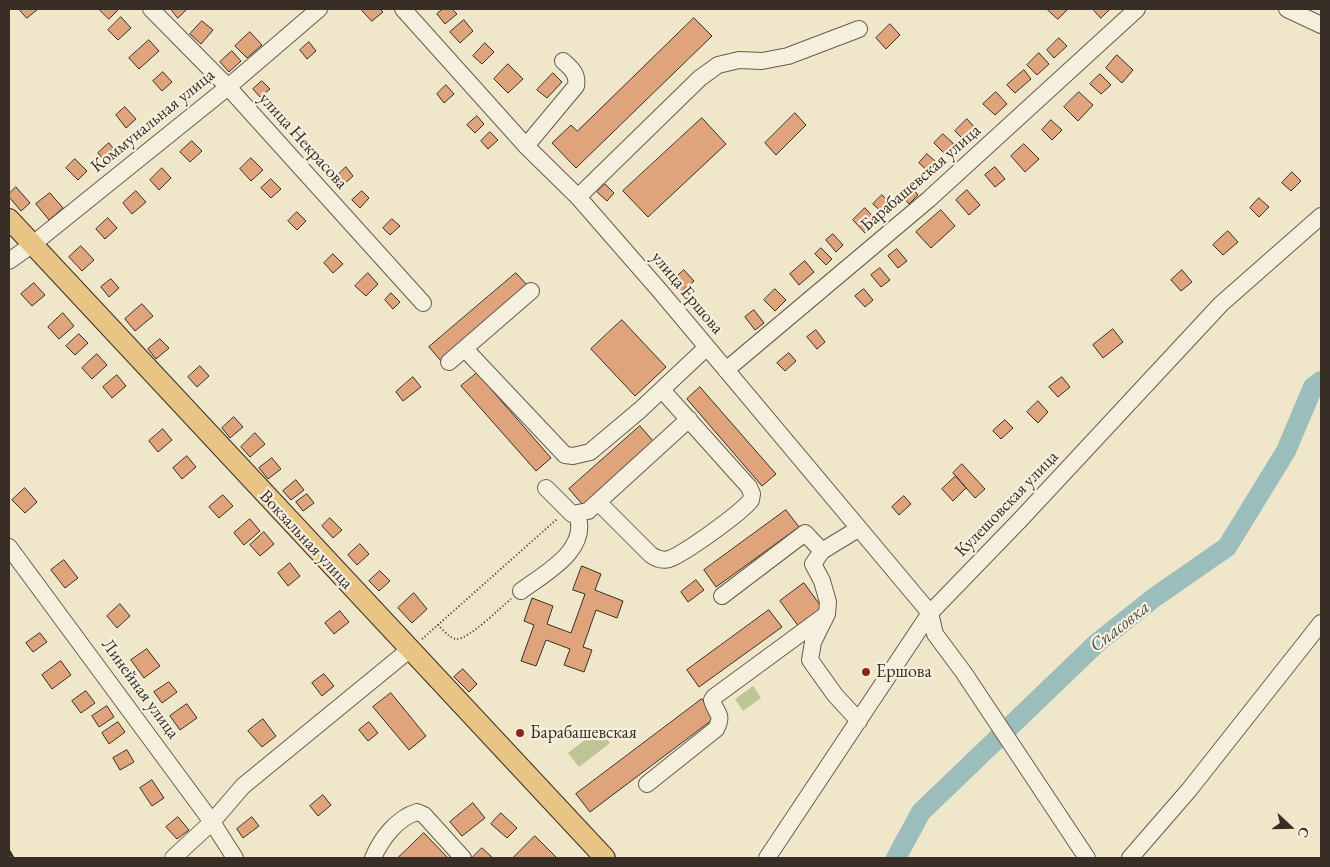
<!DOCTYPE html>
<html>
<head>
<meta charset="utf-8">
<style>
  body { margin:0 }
  #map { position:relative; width:1330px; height:867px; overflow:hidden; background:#f0e7ca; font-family:"EB Garamond",serif }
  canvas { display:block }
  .frame { position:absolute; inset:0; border:10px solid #392e26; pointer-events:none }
  .north { position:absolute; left:1265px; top:802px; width:50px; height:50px; -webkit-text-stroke:4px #f5efdd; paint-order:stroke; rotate:111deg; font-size:14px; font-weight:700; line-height:20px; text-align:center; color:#392e26 }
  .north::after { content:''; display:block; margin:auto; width:18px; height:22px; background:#392e26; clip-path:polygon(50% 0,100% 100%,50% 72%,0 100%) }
</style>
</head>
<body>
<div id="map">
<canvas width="1330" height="867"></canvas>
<div class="frame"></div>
<div class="north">С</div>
</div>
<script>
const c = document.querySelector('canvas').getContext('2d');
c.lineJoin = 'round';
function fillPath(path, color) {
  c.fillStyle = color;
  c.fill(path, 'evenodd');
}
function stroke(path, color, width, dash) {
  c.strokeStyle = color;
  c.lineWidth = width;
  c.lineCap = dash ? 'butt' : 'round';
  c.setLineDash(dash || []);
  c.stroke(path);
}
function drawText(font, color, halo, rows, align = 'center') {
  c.font = font + ' "EB Garamond",serif';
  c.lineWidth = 4.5;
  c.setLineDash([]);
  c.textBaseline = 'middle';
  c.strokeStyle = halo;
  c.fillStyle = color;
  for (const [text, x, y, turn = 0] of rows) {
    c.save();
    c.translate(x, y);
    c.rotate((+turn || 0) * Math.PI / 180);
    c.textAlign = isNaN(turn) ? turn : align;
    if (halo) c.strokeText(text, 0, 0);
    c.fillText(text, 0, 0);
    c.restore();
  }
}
fillPath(new Path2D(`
  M753,686L761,698L743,711L735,699Z
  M599,729L610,743L579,767L568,753Z`), '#bec494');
stroke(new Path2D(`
  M896,858L921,812L1098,642L1155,597L1227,547L1286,451L1313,387L1321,381`), '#9bbebd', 20);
const building = new Path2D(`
  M19,9H38L27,18Z
  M99,9H119L109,19Z
  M171,9H187L178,18Z
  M361,9H380L383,12L372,21Z
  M443,9H452L457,14L445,24L437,14Z
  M1047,9H1068L1058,19Z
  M1093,9H1110L1101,18Z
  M121,17L131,28L118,40L108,30Z
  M694,18L712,36L576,168L552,143L571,125L577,131Z
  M464,20L473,31L460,43L450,32Z
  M202,21L213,30L201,44L190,34Z
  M890,24L900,35L886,49L876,38Z
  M250,32L262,45L247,58L235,46Z
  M1059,38L1067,46L1054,58L1047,50Z
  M149,40L159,51L139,69L129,58Z
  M309,42L316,51L307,59L300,50Z
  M485,43L494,52L482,64L473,56Z
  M232,51L241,61L229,72L220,62Z
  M1039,53L1049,64L1037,75L1027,65Z
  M1117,55L1133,70L1122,83L1106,68Z
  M508,64L523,79L508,93L494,79Z
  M1024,70L1031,79L1015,93L1007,85Z
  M163,72L172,82L162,91L153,81Z
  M553,73L562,82L547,98L537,90Z
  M1100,74L1111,85L1101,94L1090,84Z
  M262,81L270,89L260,97L253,89Z
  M446,85L454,94L444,103L437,94Z
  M996,92L1007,104L995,115L983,104Z
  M1079,92L1093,105L1078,121L1064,107Z
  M125,107L136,119L126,128L116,115Z
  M795,113L806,125L776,155L765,143Z
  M477,116L484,124L475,133L467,125Z
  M702,118L726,144L648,217L623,191Z
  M967,119L979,132L968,144L955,131Z
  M1051,120L1062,130L1052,140L1042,130Z
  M490,132L498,140L488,149L481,141Z
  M943,134L956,146L947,156L934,143Z
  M192,141L202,151L190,162L180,152Z
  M109,143L117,153L106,163L98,153Z
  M1024,144L1039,159L1025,172L1011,156Z
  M927,154L942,167L933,176L919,163Z
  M251,158L263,170L251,181L240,169Z
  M75,159L87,171L78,180L66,168Z
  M346,167L353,176L342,186L335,178Z
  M995,167L1005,179L995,187L985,175Z
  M162,168L171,178L159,190L150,180Z
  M1292,172L1301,181L1291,191L1282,183Z
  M271,179L281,189L271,198L261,188Z
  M605,184L614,193L607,201L597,192Z
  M911,186L918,195L909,204L901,195Z
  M16,187L30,203L21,211L9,197V194Z
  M967,190L980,205L969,215L956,200Z
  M136,191L146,202L132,214L123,203Z
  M362,191L369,198L360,208L352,200Z
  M50,193L63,208L49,220L36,204Z
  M882,195L894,207L886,216L873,204Z
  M1259,198L1269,207L1259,217L1250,208Z
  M865,208L877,221L865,233L853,220Z
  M941,210L955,226L931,248L916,232Z
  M297,212L306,221L297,230L288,221Z
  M108,218L117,228L105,239L96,229Z
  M392,219L400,226L390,235L383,228Z
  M1228,231L1238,242L1223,255L1213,245Z
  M833,234L843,245L836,252L826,240Z
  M81,246L94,260L82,271L69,257Z
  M821,248L832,259L826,265L815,254Z
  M897,249L907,261L898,268L888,256Z
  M333,254L343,264L333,273L324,263Z
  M805,261L814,272L799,285L790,274Z
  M880,268L890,280L881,287L871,275Z
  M684,270L694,281L681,292L672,281Z
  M1182,270L1192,282L1181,291L1171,280Z
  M368,273L378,284L366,296L355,286Z
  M516,273L528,286L441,361L429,347Z
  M111,279L119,288L109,297L101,287Z
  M34,283L45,295L32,306L21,294Z
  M775,289L786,300L775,311L764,300Z
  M864,289L873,300L865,307L855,296Z
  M391,293L400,302L393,309L385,300Z
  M142,304L153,316L135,331L125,319Z
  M754,310L764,323L755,330L745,317Z
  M63,313L74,326L59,339L48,327Z
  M622,320L666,367L635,396L591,349Z
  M1113,329L1123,342L1103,358L1093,345Z
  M816,330L825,342L817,349L807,337Z
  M79,334L88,343L75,355L66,346Z
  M160,339L169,348L156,359L148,349Z
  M789,353L796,361L785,371L777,363Z
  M97,354L107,365L92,379L82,368Z
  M200,366L209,376L197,387L188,377Z
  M477,373L551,458L536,471L461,386Z
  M117,375L126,386L112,398L103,387Z
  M413,377L421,387L403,401L396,392Z
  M1062,377L1070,387L1058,397L1049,387Z
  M700,387L776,474L762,486L687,399Z
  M1038,401L1048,412L1038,423L1027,412Z
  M234,417L243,427L230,438L222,428Z
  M1005,420L1013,428L1001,439L993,431Z
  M640,426L654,442L583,505L569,489Z
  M163,429L172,440L158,452L149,441Z
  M255,433L265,444L250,457L241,447Z
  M187,456L196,467L182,479L173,468Z
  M272,458L281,469L268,479L259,468Z
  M962,464L985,489L975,498L953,473Z
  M956,476L966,488L953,501L942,489Z
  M296,480L304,490L291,500L283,491Z
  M25,488L37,502L25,513L12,500Z
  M307,494L314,503L303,511L296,502Z
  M223,495L233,506L219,518L209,507Z
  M904,496L911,504L899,515L892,507Z
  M786,510L799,527L716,587L704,570Z
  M330,518L342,530L333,538L322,526Z
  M250,519L260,531L244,545L234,533Z
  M264,532L274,544L260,556L250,545Z
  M360,544L369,554L357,565L348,555Z
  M64,560L78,578L65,588L51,570Z
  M290,563L300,576L288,586L278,573Z
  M582,566L601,574L595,590L623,601L617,618L596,610L583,647L592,650L584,672L564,665L570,649L546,640L536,666L521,661L534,625L524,621L532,598L553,606L547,624L571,633L585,594L573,590Z
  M380,571L390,581L379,591L369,581Z
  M696,580L704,590L688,602L681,592Z
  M804,583L823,609L799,627L780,601Z
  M414,593L427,609L412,623L398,608Z
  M120,604L130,616L117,628L107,616Z
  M769,610L782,627L699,687L687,670Z
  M340,611L349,622L334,634L325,623Z
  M40,633L47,642L33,652L26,643Z
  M147,649L160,666L144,678L131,660Z
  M61,661L71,675L52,689L42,675Z
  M463,669L477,684L469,692L454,677Z
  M324,674L334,686L322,696L312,683Z
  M169,682L177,692L162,703L154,692Z
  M86,691L95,703L81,713L72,701Z
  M391,693L426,736L409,750L373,707Z
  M702,699L716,717L590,812L576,794Z
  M187,704L197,718L180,730L170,716Z
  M107,706L114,717L99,727L92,716Z
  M263,719L276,736L262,747L248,731Z
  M118,722L125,732L109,744L102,733Z
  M369,722L378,733L368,741L359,730Z
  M127,750L134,762L120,770L113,758Z
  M152,780L164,798L152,806L140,788Z
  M323,795L331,805L318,816L310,806Z
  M473,803L485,818L462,836L450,822Z
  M501,813L517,828L507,838L491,824Z
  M178,817L189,830L177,839L166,827Z
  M252,817L259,826L243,838L237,829Z
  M424,833L448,858H401L399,857Z
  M535,836L557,858H513Z
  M482,848L493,858H474L473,857Z`);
fillPath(building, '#e0a47c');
stroke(building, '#392e26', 1);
const minor = new Path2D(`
  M151,9L228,87L423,303
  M403,9L526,146L578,197L660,291L930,613L935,634L964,673L1087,858
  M1287,9L1321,25
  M526,146L576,86C578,74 572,69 563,61
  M578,197L700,78L718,65L739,60L762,61L788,56L859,29
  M9,261L33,244L228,87L319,9
  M465,349L565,455L573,456L590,452L640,410L706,348
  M449,362L531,291
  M726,370L928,200L1137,9
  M546,488L572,514L588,511L689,419
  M598,502L651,555C657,559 662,561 669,559C684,554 741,513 751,500L752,494L749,487L662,390
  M858,529L822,551L813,564L822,581L828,602L827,614L813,642L810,660L835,695L859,721
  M9,547L212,822L235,858
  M521,591C545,573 590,550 577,514
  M722,596L805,533L822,551
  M647,784L716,729C724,713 716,715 712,700L714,697L827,614
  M173,858L212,822L243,786L409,650
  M373,858C381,839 397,818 417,812L424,815L463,858
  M767,858L930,613L1020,520L1221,304L1321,216
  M1130,858L1189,790L1321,623`);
const major = new Path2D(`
  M9,219L605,858`);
stroke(minor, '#675c4f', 18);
stroke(major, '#392e26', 22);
stroke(new Path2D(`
  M438,625C443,630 450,639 457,639C469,639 501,607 511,599
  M422,639L557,519`), '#392e26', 2, [1, 2.5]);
stroke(minor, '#f5efdd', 16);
stroke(major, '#e8c485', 20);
stroke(new Path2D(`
  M9,851L13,858`), '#392e26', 3, [9, 9]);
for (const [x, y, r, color] of [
  [866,672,5,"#8f2418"],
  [520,733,5,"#8f2418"]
]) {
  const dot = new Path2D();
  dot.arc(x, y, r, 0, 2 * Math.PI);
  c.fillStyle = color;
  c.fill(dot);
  stroke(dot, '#f5efdd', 2);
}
drawText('18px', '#392e26', '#f5efdd', [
  ["Коммунальная улица",153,121,-39],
  ["улица Некрасова",303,141,48],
  ["Барабашевская улица",921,178,-41],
  ["улица Ершова",687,293,50],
  ["Кулешовская улица",1007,504,-46],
  ["Вокзальная улица",306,540,47],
  ["Линейная улица",140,689,54]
]);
drawText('18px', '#392e26', '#f5efdd', [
  ["Ершова",876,672],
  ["Барабашевская",530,733]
], 'left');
drawText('italic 19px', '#52524c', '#f5efdd', [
  ["Спасовка",1120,627,-38]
]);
</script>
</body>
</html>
